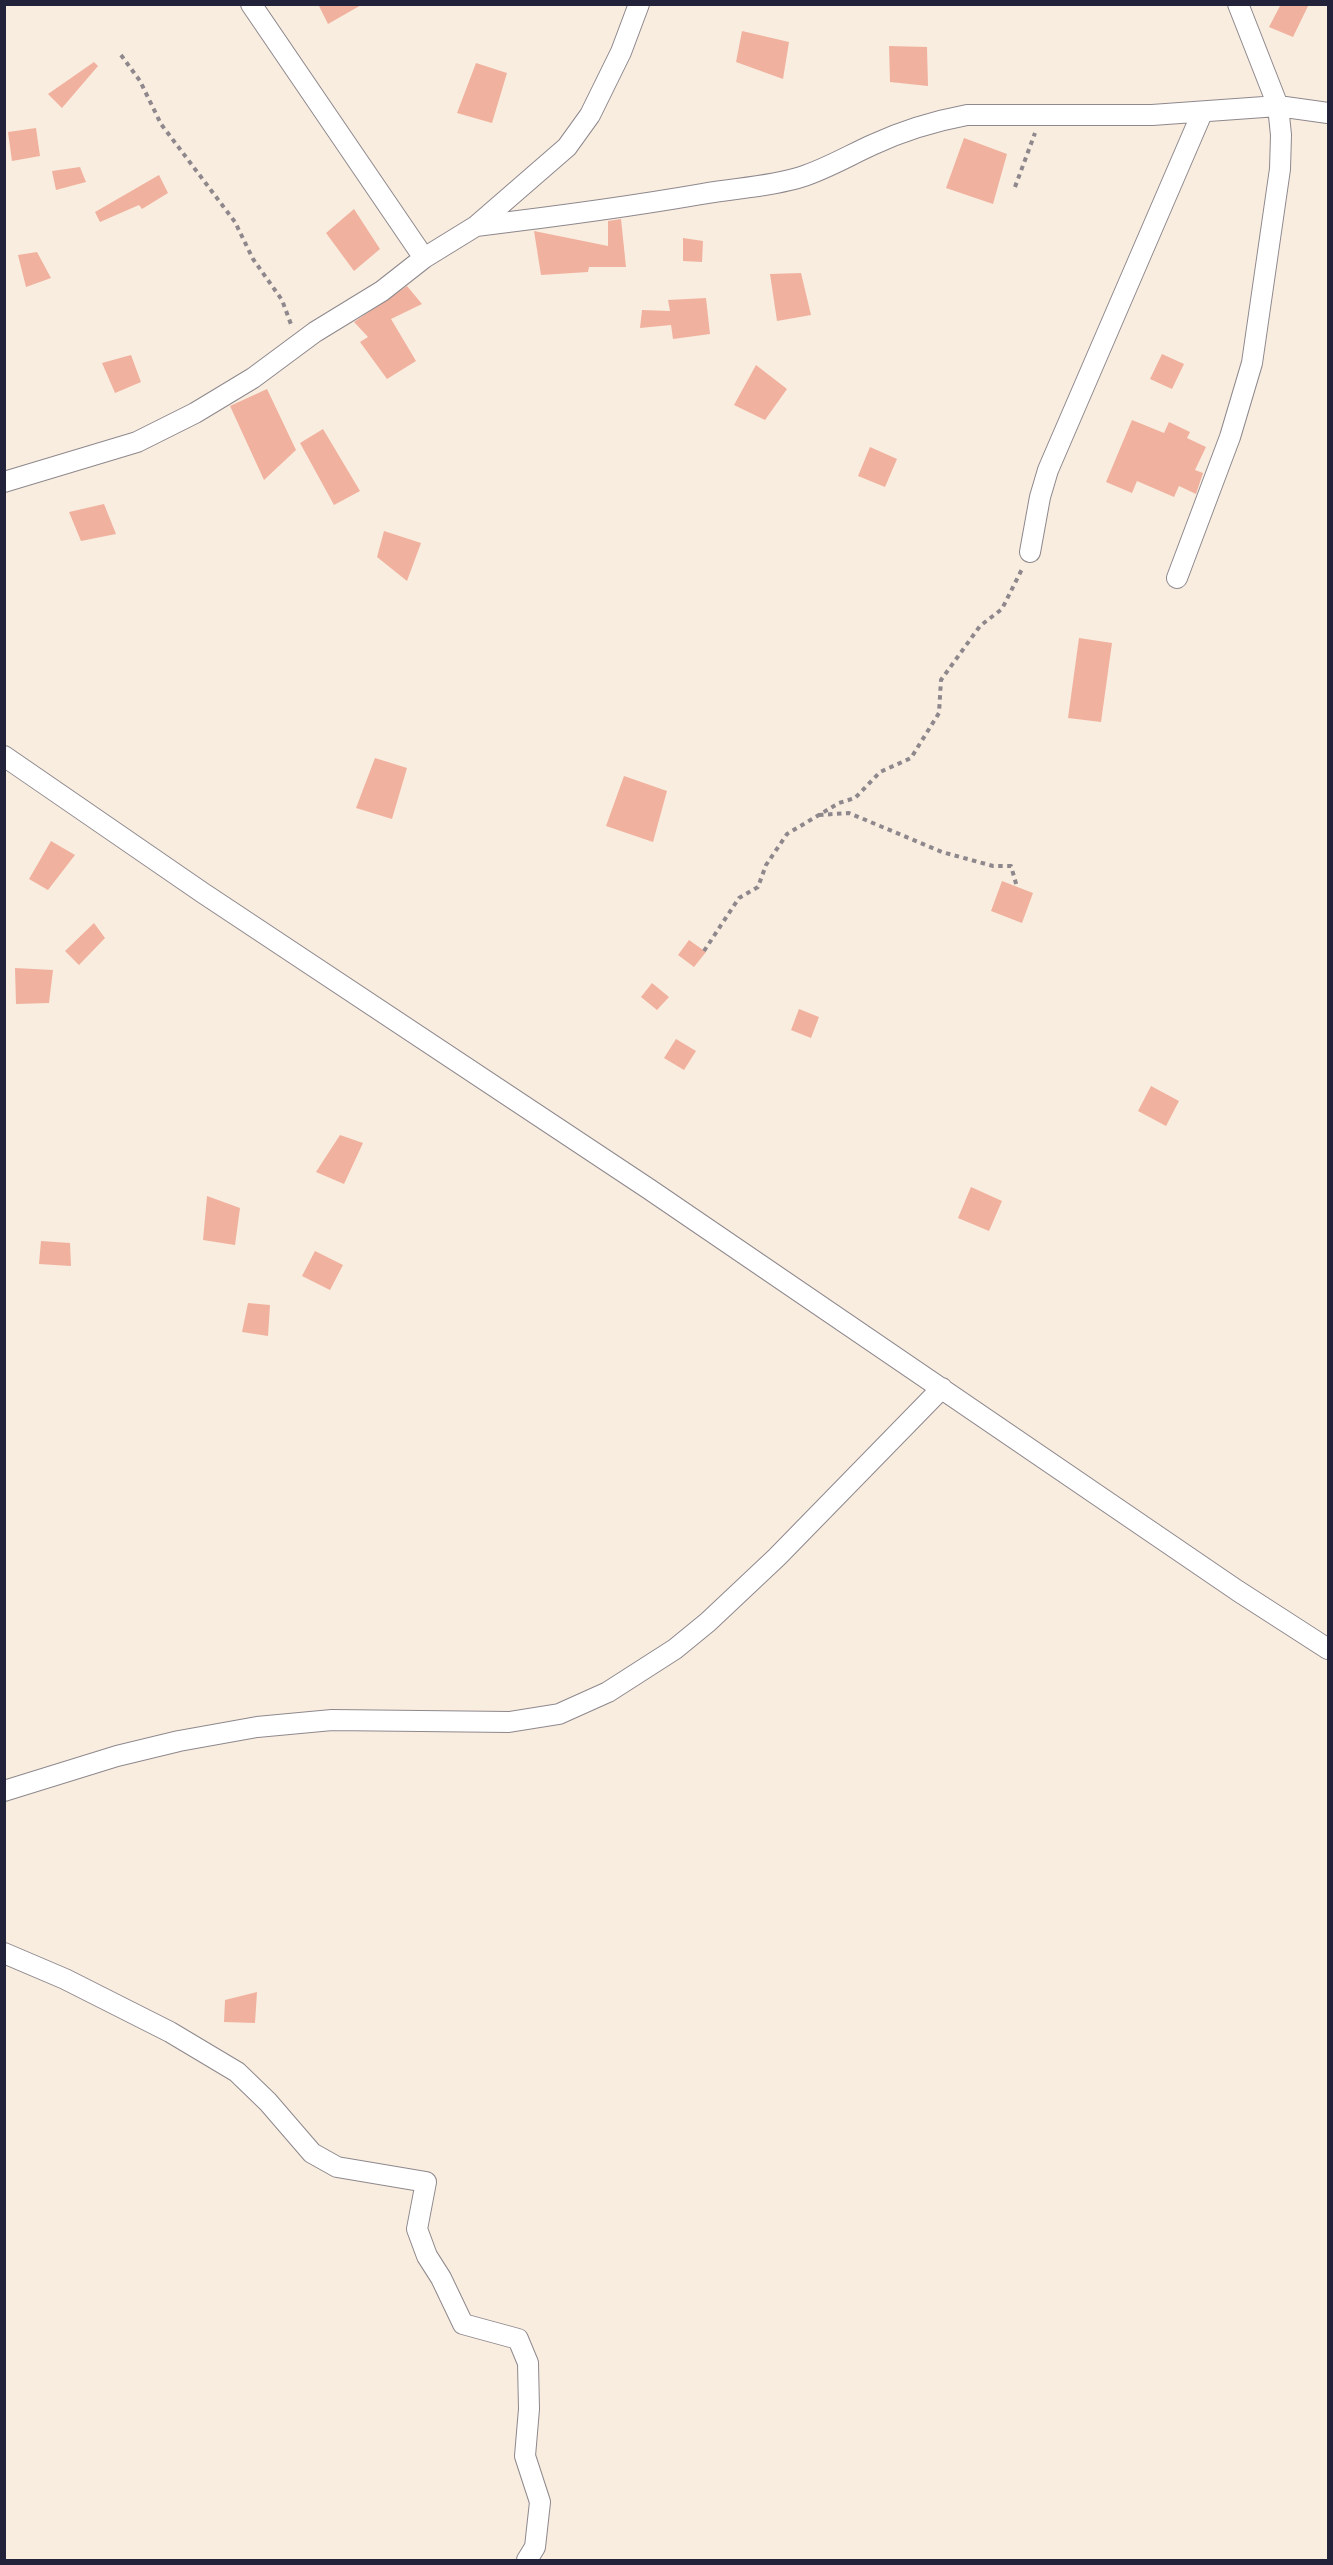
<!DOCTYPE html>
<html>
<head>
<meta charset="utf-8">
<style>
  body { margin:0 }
  #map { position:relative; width:1333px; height:2565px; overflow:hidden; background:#f9eddf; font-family:Mynerve,sans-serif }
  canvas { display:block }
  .frame { position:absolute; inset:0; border:6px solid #22223b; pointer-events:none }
</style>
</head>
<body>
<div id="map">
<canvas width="1333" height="2565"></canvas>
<div class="frame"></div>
</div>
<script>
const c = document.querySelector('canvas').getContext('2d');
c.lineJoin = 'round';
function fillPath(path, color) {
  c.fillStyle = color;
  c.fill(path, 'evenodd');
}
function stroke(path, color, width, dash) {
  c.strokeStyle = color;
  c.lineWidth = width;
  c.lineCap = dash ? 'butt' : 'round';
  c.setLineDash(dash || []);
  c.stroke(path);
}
fillPath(new Path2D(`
  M318,4H363L328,24Z
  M1281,4H1309L1293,37L1269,27Z
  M742,31L789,42L783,79L736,62Z
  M889,46L927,47L928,86L890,82Z
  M94,62L98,66L62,108L48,94Z
  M476,63L507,73L492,123L457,113Z
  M36,128L40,156L12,161L8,132Z
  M964,138L1007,154L993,204L946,188Z
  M80,167L86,182L56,190L52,171Z
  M159,175L168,193L142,209L139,205L100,222L95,212Z
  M354,209L380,249L354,271L326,233Z
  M621,219L626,267H589L588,272L541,275L534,231L608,246V221Z
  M683,238L703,241L702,262L683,261Z
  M37,252L51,278L26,287L18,255Z
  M801,273L811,315L777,321L770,274Z
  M407,286L422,304L391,319L416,361L387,379L360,342L368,337L354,322Z
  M706,298L710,334L673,339L671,325L640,328L642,310L670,311L668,300Z
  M1162,354L1184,364L1172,389L1150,379Z
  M131,355L141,382L115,393L102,363Z
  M756,365L787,389L765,420L734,405Z
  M267,389L296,450L264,480L230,406Z
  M1132,420L1164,433L1169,422L1190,432L1187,438L1206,447L1195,470L1203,473L1196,494L1179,486L1174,497L1137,481L1132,493L1106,482Z
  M323,429L360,491L334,505L300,443Z
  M870,447L897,459L885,487L858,476Z
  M104,504L116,534L81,541L69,512Z
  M384,531L421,543L407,581L377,557Z
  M1079,638L1112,643L1101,722L1068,718Z
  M375,758L407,768L392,819L356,808Z
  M624,776L667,791L653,842L606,826Z
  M51,841L75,855L48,890L29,879Z
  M1002,881L1033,893L1022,923L991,911Z
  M94,923L105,938L79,965L65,951Z
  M689,940L706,952L694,967L678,955Z
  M15,968L53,970L49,1003L16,1004Z
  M652,983L669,997L657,1010L641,997Z
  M799,1009L819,1017L811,1038L791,1030Z
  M676,1039L696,1051L684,1070L664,1058Z
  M1151,1086L1179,1101L1166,1126L1138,1111Z
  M340,1135L363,1143L344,1184L316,1172Z
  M971,1187L1002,1201L989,1231L958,1218Z
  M207,1196L240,1208L235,1245L203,1240Z
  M41,1241L70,1243L71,1266L39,1264Z
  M315,1251L343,1265L330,1290L302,1276Z
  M248,1303L270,1305L268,1336L242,1332Z
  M257,1992L255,2023L224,2022L225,2000Z`), '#f1b19f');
const street = new Path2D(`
  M251,4L424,258
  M476,226C552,217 627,207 702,194C735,188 769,187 801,177C826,169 848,156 872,145C902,131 935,121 967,115H1152L1278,106L1328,113
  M4,482L137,442L195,413L253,378L315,332L382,291L424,258L476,226L567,147L590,115L621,52L639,4
  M1030,552L1040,497L1048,470L1202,113
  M1177,578L1230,437L1252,363L1280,169L1281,135L1278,106L1238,4
  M4,756L203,893L649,1189L1238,1591L1328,1649
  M4,1791L117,1756L179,1741L257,1727L332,1720L509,1722L559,1714L608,1692L675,1649L708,1622L777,1557L942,1388
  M4,1953L65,1979L170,2032L237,2072L268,2102L312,2153L337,2167L426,2182L417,2229L427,2256L441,2278L463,2324L518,2339L528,2363L529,2409L525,2456L540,2502L535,2547L527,2560`);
stroke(street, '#8e888d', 22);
stroke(new Path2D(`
  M121,55L140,81L161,124L235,222L253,259L282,300L292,327
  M1015,187L1035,133
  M819,815L849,813L942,852L993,866H1011L1017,887
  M704,951L739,898L758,887L766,865L787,834L839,803L855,798L880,772L911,758L939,713L941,680L980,626L1002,609L1022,569`), '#8e888d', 4, [4.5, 4.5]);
stroke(street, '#fff', 20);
</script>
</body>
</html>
